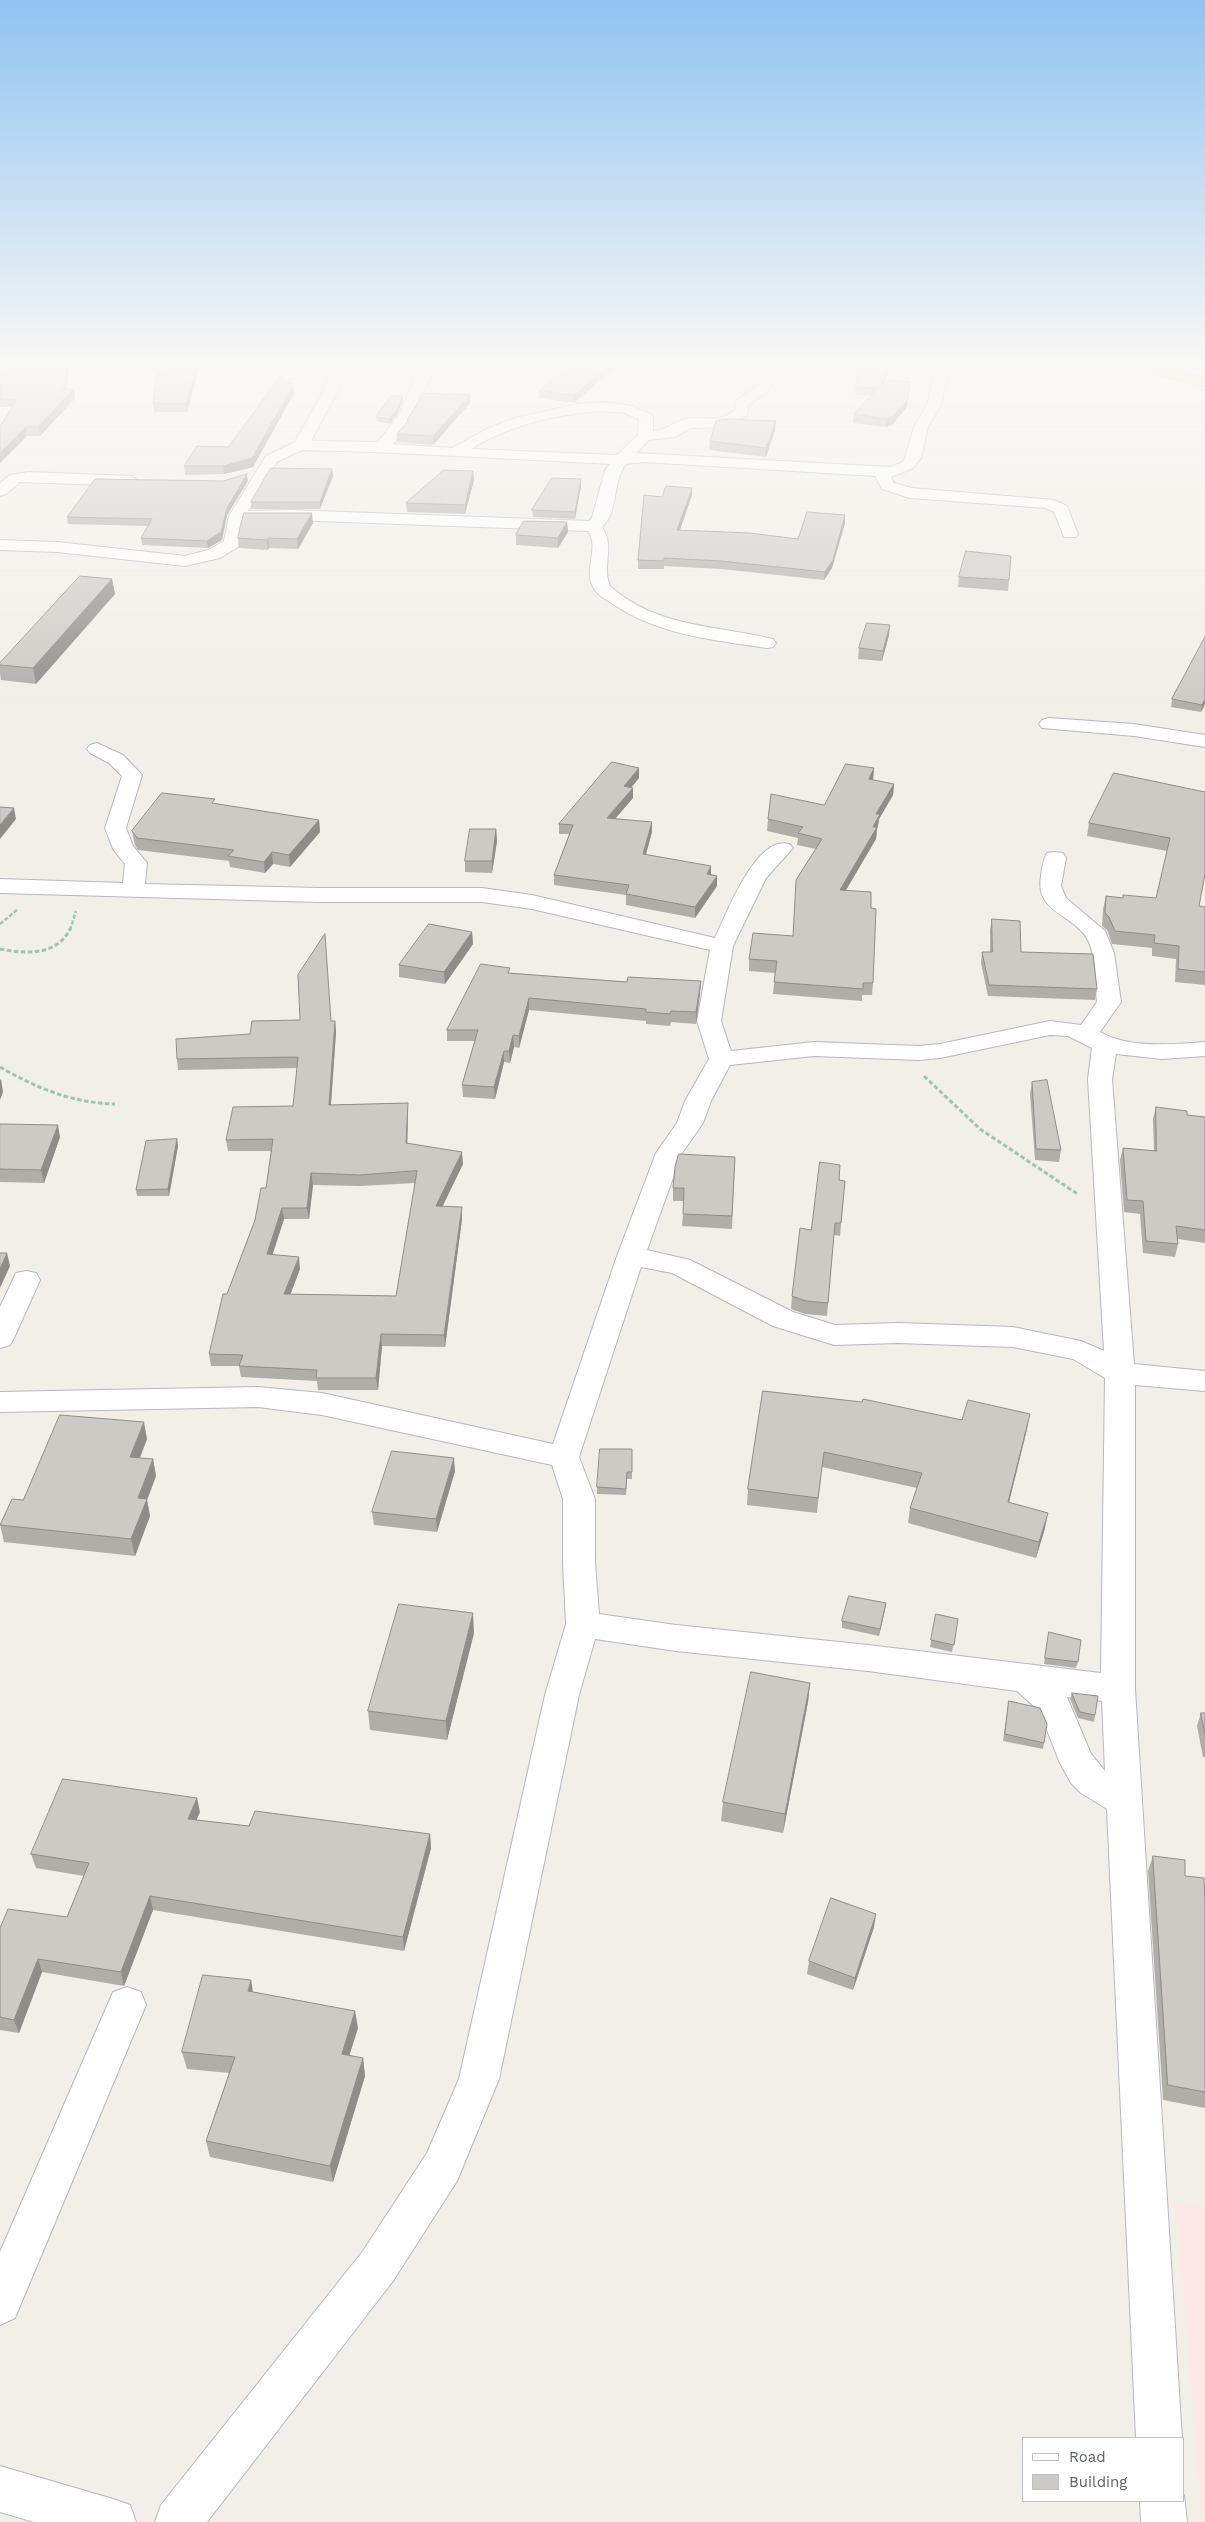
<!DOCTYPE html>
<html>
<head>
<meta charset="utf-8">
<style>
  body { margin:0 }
  #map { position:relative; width:1205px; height:2522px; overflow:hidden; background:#f1efe8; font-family:"Work Sans",sans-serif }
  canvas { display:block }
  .legend { position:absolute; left:1022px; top:2437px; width:162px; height:65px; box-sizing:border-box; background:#fff; border:1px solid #bfc1c3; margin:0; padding:6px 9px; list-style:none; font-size:15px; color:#5f6368 }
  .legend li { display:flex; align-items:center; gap:10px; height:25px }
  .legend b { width:25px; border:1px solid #bfc1c3 }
</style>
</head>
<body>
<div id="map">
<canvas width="1205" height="2522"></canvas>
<ul class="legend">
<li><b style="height:6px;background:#fff"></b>Road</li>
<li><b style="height:14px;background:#cccac5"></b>Building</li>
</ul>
</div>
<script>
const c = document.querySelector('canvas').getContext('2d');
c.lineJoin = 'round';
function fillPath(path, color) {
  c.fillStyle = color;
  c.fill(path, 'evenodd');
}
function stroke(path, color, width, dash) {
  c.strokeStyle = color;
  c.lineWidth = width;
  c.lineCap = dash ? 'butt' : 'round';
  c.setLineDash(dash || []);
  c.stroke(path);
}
fillPath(new Path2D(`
  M1176,2202L1205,2207V2522H1202Z`), '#fce8e6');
const minor = new Path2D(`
  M333,361H347L338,390L311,441L378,442L400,414L415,376L423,361H437L415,414L393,444L452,448L489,428L515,418L577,404L603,402L632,406L651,414L653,417V431C669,430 672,422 686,419C707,414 713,426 735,410L736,401L756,387L773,361H787L766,393L748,405L747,415L725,427L691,428L675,437L649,440L636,453L890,467L903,462L905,458L914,427L927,405L937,361H951L941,405L928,427L921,458L913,468L891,477L894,483L912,488L1054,500L1067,506L1078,534L1076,537H1064L1054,512L1045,508L910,498L882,489L875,476L644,462L626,464C612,481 619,512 602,527C616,549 601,564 610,586C656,628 716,625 773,639L776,643L773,647L767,648C714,640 658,635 613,604C605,599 597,595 593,587C583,568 600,549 588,531L290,520L244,521L238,547L220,558L185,566L57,552L0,550V540L57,542L185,556L208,550L224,541L229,516L266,456L295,442L324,390ZM603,411L624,413L639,419L638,435L617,455L471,449C511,424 558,414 603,411ZM302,450C405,452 507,459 610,464L605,470L592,518L589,521L290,510L248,511L277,462Z
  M28,472L131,476L139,481L131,486L20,482L6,494L0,496V483L10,475Z
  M1049,718L1134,724L1205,735V747L1134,736L1042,728L1039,724L1042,720Z
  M97,743L123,755L142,775L126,828L133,846L147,863L145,884L320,888H482L532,895L715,938C727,913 756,835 789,844L793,848L766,878L733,946L721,1021L731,1051L814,1042L919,1046L940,1044L1050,1021L1081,1025L1097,1002C1095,982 1097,950 1084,934C1067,913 1035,910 1041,876C1042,868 1043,860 1047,853L1055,852L1063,853L1066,858L1061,886L1066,898L1105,931L1114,953L1121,1002L1100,1032C1130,1049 1172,1044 1205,1042V1056L1162,1059L1116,1054L1112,1079L1134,1364L1205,1371V1391L1135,1385V1689L1182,2438H1136L1107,1809L1081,1793L1071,1783L1059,1761L1040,1712L1017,1691L868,1671L676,1651L595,1639L579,1695L499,2079L457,2181L393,2281L207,2522H155L161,2505L363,2251L427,2153L459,2079L545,1695L566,1624L563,1563V1499L552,1465L322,1415L258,1407L0,1412V1392L258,1387L322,1393L553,1444L617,1256L656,1153L677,1123L685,1101L709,1059L697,1021L710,950L532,909L482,902H320L0,893V879L123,883L125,864L113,849L105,828L122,776L109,763L90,753L87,749L90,745ZM1050,1035L1068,1036L1092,1048L1088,1079L1104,1351L1081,1341L1013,1327L898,1323L835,1325L793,1312L690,1260L647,1250L682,1153L703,1123L711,1101L730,1065L814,1056L919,1060L940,1058ZM641,1267L672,1273L773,1326L834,1345L898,1343L1013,1347L1073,1359L1105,1378L1101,1673L868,1645L676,1625L599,1614L595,1563V1499L579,1457ZM1067,1697L1102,1701L1105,1771L1091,1754Z
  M26,1271L36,1273L40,1280L14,1338L10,1345L0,1348V1307L16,1273Z
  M127,1987L141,1992L146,2005L15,2318L0,2325V2252L113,1992Z
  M0,2466L113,2499L130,2505L136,2522H34L0,2512Z
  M1184,2495L1187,2522H1141L1140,2501H1184Z`);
const highway = new Path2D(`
  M1113,361H1135L1205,378V386L1115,364Z`);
stroke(minor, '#b5b8bc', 2);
stroke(highway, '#f9ab00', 2);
stroke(new Path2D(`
  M0,924L17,910
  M70,930L76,911`), '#9cc7a9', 2.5, [4, 2]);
stroke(new Path2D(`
  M0,949C26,954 57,956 70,929
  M0,1067C36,1088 73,1103 115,1104
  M924,1076L980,1129L1079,1195`), '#9cc7a9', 3, [4.5, 2.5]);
fillPath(minor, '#fff');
fillPath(highway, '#fde293');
fillPath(new Path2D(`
  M12,361H69L67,389H74L75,398L40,436H27L12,407H0V374H6Z
  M163,361H201L187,412H154L153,403L162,374Z
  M575,361H622L574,403L539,398V391Z
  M890,368L885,381L907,407L892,425L886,427L853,423L854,414L871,396L855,395L856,387Z
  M294,393L253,467L224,474L185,475L184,466L228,447Z
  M470,395V403L433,445L397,442V434L407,423V420Z
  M403,401L398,413L390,424L377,421L376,417Z
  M775,430L766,457L709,450L710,441Z
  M473,471L474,480L465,514L407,512L406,503Z
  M333,476L320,509H251V502Z
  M223,481H248L227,515L222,540L208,548L142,545L141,538L148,526L68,524L67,517Z
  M581,486L575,519L533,517L532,510Z
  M692,495L680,530L798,539L845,515V523L832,568L824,580L721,569L664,566V569H638V560L662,497Z
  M567,522L568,532L558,548L516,545V535Z
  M313,523L298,549L269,548L268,550L239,548L238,538Z
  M959,577L1009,580L1008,591L958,587Z
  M112,579L115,594L36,684L1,680L0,673V663Z
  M889,635L882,661L858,659L859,648Z
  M1205,637V704L1201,712L1171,707L1172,699Z
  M874,768L873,780L894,784L893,795L879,819L878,826L877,829L876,839L846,890L871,908L873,983L872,995H862V1001L773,994L775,973L749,971V959L793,936L816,849L797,845L798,838L767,831L768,819L824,805Z
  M639,778L631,788H633V798L615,819L652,832L646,855L717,876V886L695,918L626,905V895L554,885V875L569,834H559V824Z
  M1205,792L1199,906L1205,907V985L1175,982L1176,959L1152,956V948L1112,944L1107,930L1102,926L1103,909L1106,896L1123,898H1156L1167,851L1087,836L1089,823Z
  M216,804L319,820L320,832L290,867L273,864L265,873L230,867L229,861L138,850L135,845L132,831Z
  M496,829L497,841L492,873L465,872V861Z
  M992,919L1021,952L1097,989L1095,1000L988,996L981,963L982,952H990V930Z
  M472,932L473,944L445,984L399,977V965Z
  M510,973L627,982L701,981L700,993L696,1024L671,1022L670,1026L646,1024V1021L529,1010L519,1048L514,1047L510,1063L504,1062L495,1099L463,1097L462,1085L475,1041H447V1030Z
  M332,1021H335L336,1032L331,1105L408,1103V1114L407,1144L463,1164L442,1206L462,1219L445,1347L382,1346L378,1390H318L317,1381L241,1377L239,1366H211L209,1354L227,1294L255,1220L266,1188L271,1151H228L226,1140L293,1106L297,1068L178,1070L177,1059L250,1034ZM415,1183L396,1296L290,1294L300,1269L272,1254L284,1219H309L313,1185L360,1186Z
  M1032,1082L1061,1150L1059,1162L1035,1160L1030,1094Z
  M1156,1107L1187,1115L1205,1117V1243L1178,1239V1244L1175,1257L1143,1253L1140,1214L1124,1212L1120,1160L1123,1148L1154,1151L1153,1119Z
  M0,1124L60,1137L44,1183L0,1182Z
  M177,1139L178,1146L169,1196H137L136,1190Z
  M735,1157L732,1229L682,1226L684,1201H673V1188Z
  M839,1180L845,1181L840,1236L834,1235L827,1316L805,1314L791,1309L792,1296L811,1230Z
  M763,1391L1027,1429L1009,1503L1045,1528L1036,1558L908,1523L910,1508L917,1488L822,1467L817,1513L747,1505L748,1489Z
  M147,1439L140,1458L153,1459L156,1476L147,1500L150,1516L135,1556L4,1542L0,1524L23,1500Z
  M632,1449V1479H627L626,1495L597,1494V1487Z
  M455,1471L437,1532L374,1525L372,1512Z
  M886,1603L879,1636L842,1628V1621Z
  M936,1614L958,1619L952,1652L930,1647Z
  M474,1633L447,1740L370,1730L368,1711Z
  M1048,1638L1078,1662L1076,1668L1044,1664Z
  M810,1683L808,1702L783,1833L721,1821L723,1802Z
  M1072,1693L1095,1715L1094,1722L1078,1718L1070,1699Z
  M1009,1701L1044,1743L1043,1749L1003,1741Z
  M1201,1713H1205V1757H1203L1197,1726Z
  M200,1812L196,1820L249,1826L430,1834L431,1848L404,1951L153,1910L124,1986L42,1972L19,2033L0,2030V1928L67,1917L84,1876L36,1868L31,1854Z
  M1153,1856L1185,1876L1205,1904V2111V2108L1163,2100L1148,1871Z
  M874,1927L853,1990L807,1974L809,1961Z
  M253,1992L358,2028L349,2056L363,2058L365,2076L333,2182L210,2157L206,2141L229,2073L187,2069L182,2052Z`), '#afaea9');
fillPath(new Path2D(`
  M67,361H69L66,394L62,389Z
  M198,361H201L187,412L186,404Z
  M614,361H622L574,403V395Z
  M890,361V368L880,394L881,385Z
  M910,382L907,407L892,425L886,427L887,419Z
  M293,385L294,393L253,467L224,474L223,466Z
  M74,389L75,398L40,436L38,427Z
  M470,395V403L433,445V436Z
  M403,396V401L398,413L390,424L389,419Z
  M776,421L775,430L766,457V448Z
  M26,427L27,436L0,463V453Z
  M332,469L333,476L320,509V502Z
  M473,471L474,480L465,514V505Z
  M247,474L248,481L227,515L222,540L208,548L207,541Z
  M581,479V486L575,519V512Z
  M692,488V495L677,538V530Z
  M312,513L313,523L298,549L297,539Z
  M845,515V523L832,568L824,580L825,572Z
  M567,522L568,532L558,548V538Z
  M268,538L269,548L268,550L267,540Z
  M112,579L115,594L36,684L33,668Z
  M890,625L889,635L882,661L883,651Z
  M1205,699V704L1201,712L1202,705Z
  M639,768V778L624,796V786Z
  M874,768L873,780L869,779Z
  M894,784L893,795L879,819L878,826L877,829L876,839L839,902L840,890L876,814Z
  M633,788V798L607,828V818Z
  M14,808L16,819L0,839V825Z
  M319,820L320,832L290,867L289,855Z
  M652,822V832L643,864V854Z
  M496,829L497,841L492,873V861Z
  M272,852L273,864L265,873L264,862Z
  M711,866V876L707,874Z
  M717,876V886L695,918V907Z
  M472,932L473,944L445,984L444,972Z
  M701,981L700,993L696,1024V1012Z
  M529,998V1010L519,1048V1036Z
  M335,1021L336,1032L330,1116L329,1105Z
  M513,1035L514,1047L510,1063L509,1051Z
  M504,1051V1062L495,1099L494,1087Z
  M1,1079L3,1092L0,1100V1080Z
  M408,1103V1114L407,1155L406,1143Z
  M58,1125L60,1137L44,1183L41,1170Z
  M177,1139L178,1146L169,1196L168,1189Z
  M462,1152L463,1164L437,1218L436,1206Z
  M311,1173L313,1185L309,1219L307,1208Z
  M462,1207V1219L445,1347L444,1335Z
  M282,1208L284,1219L269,1266L267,1254Z
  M7,1253L10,1266L0,1288V1269Z
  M299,1257L300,1269L286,1306L284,1294Z
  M381,1334L382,1346L378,1390L376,1378Z
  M1030,1414L1027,1429L1005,1518L1008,1502Z
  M144,1422L147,1439L133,1474L130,1457Z
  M454,1458L455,1471L437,1532L436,1519Z
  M153,1459L156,1476L147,1500L150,1516L135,1556L131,1539L138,1498Z
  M1048,1513L1045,1528L1036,1558L1039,1542Z
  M886,1603L885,1610L879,1636L880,1629Z
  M473,1613L474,1633L447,1740L446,1721Z
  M810,1683L808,1702L783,1833L785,1814Z
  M197,1798L200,1812L191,1833L188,1819Z
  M430,1834L431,1848L404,1951L403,1937Z
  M150,1896L153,1910L124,1986L121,1972Z
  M876,1914L874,1927L853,1990L855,1978Z
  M38,1959L42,1972L19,2033L14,2020Z
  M251,1980L254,1998L248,1991Z
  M355,2011L358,2028L344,2072L342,2054Z
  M363,2058L365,2076L333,2182L330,2166Z`), '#8f8d8a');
const building = new Path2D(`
  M12,361H67L65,386L62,389H74L38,427H26L0,453V427L16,400L0,399V374H6Z
  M163,361H198L186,404L153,403L157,374H162Z
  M575,361H614L574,395L539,391Z
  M860,361H890L881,385L885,380L910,382L908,399L893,416L887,419L854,414L878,388L856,387Z
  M280,377L293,385L252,458L223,466H184L197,446L228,447Z
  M422,393L470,395L433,436L397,434L409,420H407L416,406Z
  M391,396H403L398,408L389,419L376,417Z
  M729,419L776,421L766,448L710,441L716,421Z
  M271,468L332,469L320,502H251Z
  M444,470L473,471L465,505L406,503Z
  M247,474L227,508L221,532L207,541L141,538L152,519L67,517L95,479L223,481Z
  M552,478L581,479L575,512L532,510Z
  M666,486L692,488L677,530L750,533L798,539L807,512L845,515L833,560L825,572L721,561L664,558V561L638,560L644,495L662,497Z
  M244,513H312L297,539L268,538L267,540L238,538Z
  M524,521L567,522L558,538L516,535Z
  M966,551L1011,556L1009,580L959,577Z
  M80,576L112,579L33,668L0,665V663Z
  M867,623L890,625L883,651L859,648Z
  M1205,637V699L1202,705L1172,699Z
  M612,762L639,768L624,786L633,788L607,818L652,822L643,854L711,866L707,874L717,876L695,907L626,894L629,885L554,875L573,825L559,824Z
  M846,764L874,768L869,779L894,784L876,814H880L873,827H877L840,890L871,892V908L876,909L873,983H863V989L774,982L777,961L749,959L753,933L793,936L796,880L822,839L798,833L803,827L768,819L771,794L824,805Z
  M1114,773L1205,792V874L1199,906L1205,907V972L1178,969L1179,946L1154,943L1155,935L1115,931L1109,917L1105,913L1106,896L1123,898V895L1156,898L1170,838L1089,823Z
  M162,793L215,799L212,803L319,820L289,855L272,852L264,862L228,856L234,850L137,838L132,831Z
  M0,807L14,808L0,825Z
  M470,829H496L492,861H465Z
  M992,919L1020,921L1021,952L1093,954L1097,989L989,985L982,952H992Z
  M429,924L472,932L444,972L399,965Z
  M325,934L331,1021H335L329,1105L408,1103L406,1143L462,1152L436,1206L462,1207L444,1335L381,1334L376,1378H316L317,1370L239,1366L243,1355L209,1354L223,1294H227L255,1220L261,1188H266L273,1139L226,1140L233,1107L293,1106L298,1057L177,1059L176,1039L250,1034L252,1021L300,1020L298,975ZM417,1171L396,1296L284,1294L299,1257L267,1254L282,1208H307L311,1173L359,1175Z
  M481,964L510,968L508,973L600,980L627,982L628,977L701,981L696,1012L671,1011L670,1014L646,1012V1009L529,998L519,1036L513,1035L509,1051H504L494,1087L462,1085L478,1030H447Z
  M1047,1080L1061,1150L1036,1149L1032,1082Z
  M1156,1107L1187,1111V1115L1205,1117V1230L1176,1226L1178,1244L1146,1241L1143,1201L1127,1200L1123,1148L1156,1151Z
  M0,1124L58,1125L41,1170L0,1169Z
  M177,1139L168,1189L136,1190L146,1141Z
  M679,1154L735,1157L732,1216L683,1214L684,1188H673L675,1167Z
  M820,1162L840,1165L839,1180L845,1181L841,1223H835L828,1303L806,1301L792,1296L800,1228L811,1230Z
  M0,1253H7L0,1269Z
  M763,1391L862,1402L863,1399L962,1420L968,1400L1030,1414L1008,1502L1048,1513L1039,1542L910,1508L922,1473L824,1452L818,1498L748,1489Z
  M60,1415L144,1422L130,1457L153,1459L138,1498L147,1499L131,1539L0,1525L12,1499L23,1500Z
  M600,1449H632V1472H627L626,1489L597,1487Z
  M392,1451L454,1458L436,1519L372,1512Z
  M849,1596L886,1603L880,1629L842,1621Z
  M399,1604L473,1613L446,1721L368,1711Z
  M936,1614L958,1619L954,1645L931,1640Z
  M1049,1632L1081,1640L1078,1662L1045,1658Z
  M751,1672L810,1683L785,1814L723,1802Z
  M1072,1693L1098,1696L1095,1715L1080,1712Z
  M1009,1701L1040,1708L1047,1724L1044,1743L1005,1734Z
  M1201,1713H1205V1734Z
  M63,1779L197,1798L188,1819L249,1826L255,1811L430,1834L403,1937L150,1896L121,1972L38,1959L14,2020L0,2017V1928L8,1909L67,1917L89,1863L31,1854Z
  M1153,1856L1185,1860V1876L1204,1878L1205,1904V2092L1168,2085Z
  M831,1898L876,1914L855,1978L809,1961Z
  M203,1975L251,1980L248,1991L355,2011L342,2054L363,2058L330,2166L206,2141L235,2057L182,2052Z`);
fillPath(building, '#cccac5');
stroke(building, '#8f8d8a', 1);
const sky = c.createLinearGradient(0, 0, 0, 714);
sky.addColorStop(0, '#8fc3f1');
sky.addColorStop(0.51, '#f9f8f5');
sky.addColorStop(1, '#f9f8f500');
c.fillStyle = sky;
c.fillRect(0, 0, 1205, 714);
</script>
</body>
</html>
